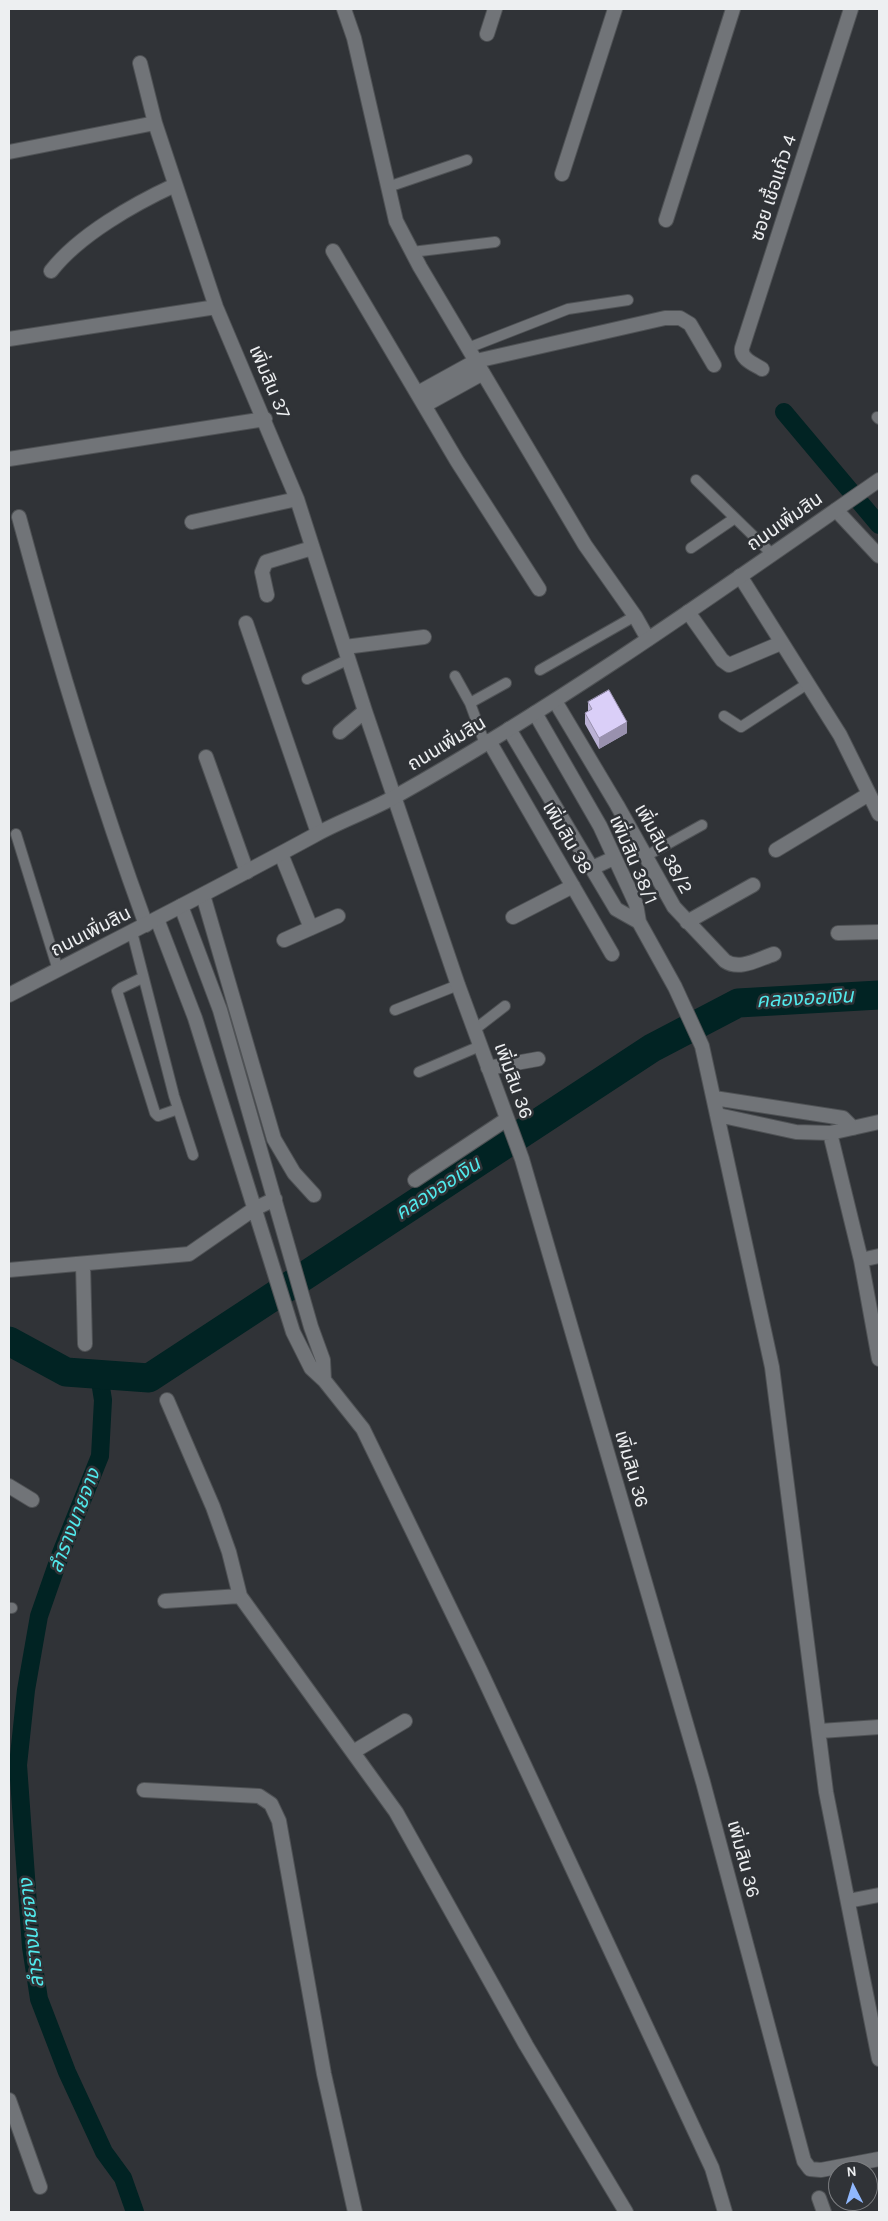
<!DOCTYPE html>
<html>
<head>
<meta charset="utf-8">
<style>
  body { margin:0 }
  #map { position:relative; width:888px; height:2221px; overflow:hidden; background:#303337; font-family:Karla,sans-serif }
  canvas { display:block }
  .frame { position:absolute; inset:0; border:10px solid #edeff1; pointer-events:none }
  .north { position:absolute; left:828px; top:2161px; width:50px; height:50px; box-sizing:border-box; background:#303337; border:1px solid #7c7e81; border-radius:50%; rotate:355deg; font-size:14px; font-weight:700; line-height:20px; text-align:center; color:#edeff1 }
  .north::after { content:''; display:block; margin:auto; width:18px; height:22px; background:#90b8fd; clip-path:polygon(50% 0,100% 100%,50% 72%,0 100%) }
</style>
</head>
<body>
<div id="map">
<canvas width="888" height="2221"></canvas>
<div class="frame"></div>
<div class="north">N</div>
</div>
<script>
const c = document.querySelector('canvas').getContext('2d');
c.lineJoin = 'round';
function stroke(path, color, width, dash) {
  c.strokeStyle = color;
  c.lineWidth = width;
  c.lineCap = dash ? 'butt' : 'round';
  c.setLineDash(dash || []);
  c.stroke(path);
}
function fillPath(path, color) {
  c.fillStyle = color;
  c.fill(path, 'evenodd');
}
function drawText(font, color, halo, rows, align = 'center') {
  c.font = font + ' Karla,"Noto Sans Thai",sans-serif';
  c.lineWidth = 5;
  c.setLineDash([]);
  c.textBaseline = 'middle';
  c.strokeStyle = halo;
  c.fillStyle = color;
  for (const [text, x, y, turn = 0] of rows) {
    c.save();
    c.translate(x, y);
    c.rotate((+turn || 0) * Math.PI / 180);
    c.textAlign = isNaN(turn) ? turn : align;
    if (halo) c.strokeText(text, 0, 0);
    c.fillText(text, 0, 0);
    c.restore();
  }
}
stroke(new Path2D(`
  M784,412L879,525
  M99,1375L103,1400L100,1456L61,1553L39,1616L26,1690L18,1765L31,1947L39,1999L67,2072L104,2152L123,2178L135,2212`), '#012323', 18);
stroke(new Path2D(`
  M9,1341L66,1372L149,1378L652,1048L738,1003L879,995`), '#012323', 29);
const service = new Path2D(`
  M388,187L467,160
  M412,252L495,242
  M468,348L568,309L628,300
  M877,417L879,419
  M696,480L772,554
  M691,548L735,518
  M540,670L635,616
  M455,676L470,703L485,744
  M307,679L349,659
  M470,703L506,683
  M724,716L741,727L807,684
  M16,834L58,970
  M646,856L702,825
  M132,932L174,1096L193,1155
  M142,978L121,988L117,991L155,1113L158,1116L178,1109
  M395,1010L458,985
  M474,1030L505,1006
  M419,1072L480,1046
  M9,1608H12`);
const minor = new Path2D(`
  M344,9L354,38L396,221L420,267L585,545L635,616L648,639
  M487,34L495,9
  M140,63L155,123
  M9,152L155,123L216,307L297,499L365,711L458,985L522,1159L703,1782L804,2161L810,2169L821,2170L879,2159
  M562,174L615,9
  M666,220L733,9
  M333,251L457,461L539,589
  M51,271C79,235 134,204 175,185
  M9,339L216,307
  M762,369C754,364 740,359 742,348L851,9
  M418,393L476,361L665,318H680L690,324L714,365
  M425,405L483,373
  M9,459L265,419
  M836,510L879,556
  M19,517C56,655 97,791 146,925
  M192,522L297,499
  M740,576L840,735L879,814
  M267,595L262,572L266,562L312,548
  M688,612L722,660L729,665L781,643
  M246,623L318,833
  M345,647L424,637
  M555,701L617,805L674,907L725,961C740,971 758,959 774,954
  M535,713L600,826L636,904L639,922L675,987L702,1046L772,1367L826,1792L879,2059
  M509,729L616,909L639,922
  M340,732L365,711
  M489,741L612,954
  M206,757L247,872
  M776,850L869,794
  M281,854L311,928
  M592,868L614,858
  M203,895L274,1139L294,1173L314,1195
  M181,906L220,1010L311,1327L323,1360L324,1380
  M513,917L573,886
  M157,919L195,1018L293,1332L311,1368L324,1380L363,1429L480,1670L712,2168L725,2212
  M687,922L753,885
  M838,933L879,932
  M284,940L338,916
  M488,1068L538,1059
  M714,1098L843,1118L853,1128
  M718,1115L796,1132L830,1133L879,1122
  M830,1133L861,1260L879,1359
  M415,1180L507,1119
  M861,1260L879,1256
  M83,1264L85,1344
  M9,1270L189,1254L254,1209L275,1199
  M167,1400L213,1507L229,1552L240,1596L396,1812L526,2045L626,2212
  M9,1486L32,1500
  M165,1601L240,1596
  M820,1731L879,1727
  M353,1752L405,1721
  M144,1790L259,1796L271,1804L279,1821L324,2074L355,2212
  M848,1901L879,1895
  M9,2100L40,2187
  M819,2198L824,2212`);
const tertiary = new Path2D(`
  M9,995C111,942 214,890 315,835C342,820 372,810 398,795C565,701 722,589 879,480`);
stroke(service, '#4f5255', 12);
stroke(minor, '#4f5255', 16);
stroke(tertiary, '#4f5255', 16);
stroke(service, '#717478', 10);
stroke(minor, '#717478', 14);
stroke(tertiary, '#717478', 14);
fillPath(new Path2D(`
  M588,702L627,733L599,749L585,724V713L588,711Z`), '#bbb2d5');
fillPath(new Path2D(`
  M627,722V733L599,749V738Z`), '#9991ae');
const building = new Path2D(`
  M609,690L627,722L599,738L585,713L592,709L588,702Z`);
fillPath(building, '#dacff8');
stroke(building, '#9991ae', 1);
drawText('19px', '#edeff1', '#303337', [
  ["ซอย เชื้อแก้ว 4",774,188,-72],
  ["เพิ่มสิน 37",269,382,67],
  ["ถนนเพิ่มสิน",785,522,-35],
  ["ถนนเพิ่มสิน",447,744,-31],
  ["เพิ่มสิน 38",567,838,60],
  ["เพิ่มสิน 38/2",663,849,61],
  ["เพิ่มสิน 38/1",633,860,67],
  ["ถนนเพิ่มสิน",91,932,-27],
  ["เพิ่มสิน 36",513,1081,70],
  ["เพิ่มสิน 36",631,1469,74],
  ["เพิ่มสิน 36",743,1859,75]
]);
drawText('italic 20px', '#51e9ec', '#303337', [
  ["คลองออเงิน",805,999,-3],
  ["คลองออเงิน",438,1189,-33],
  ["ลำรางนายจาง",75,1521,-69],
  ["ลำรางนายจาง",32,1933,-96]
]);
</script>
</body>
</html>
